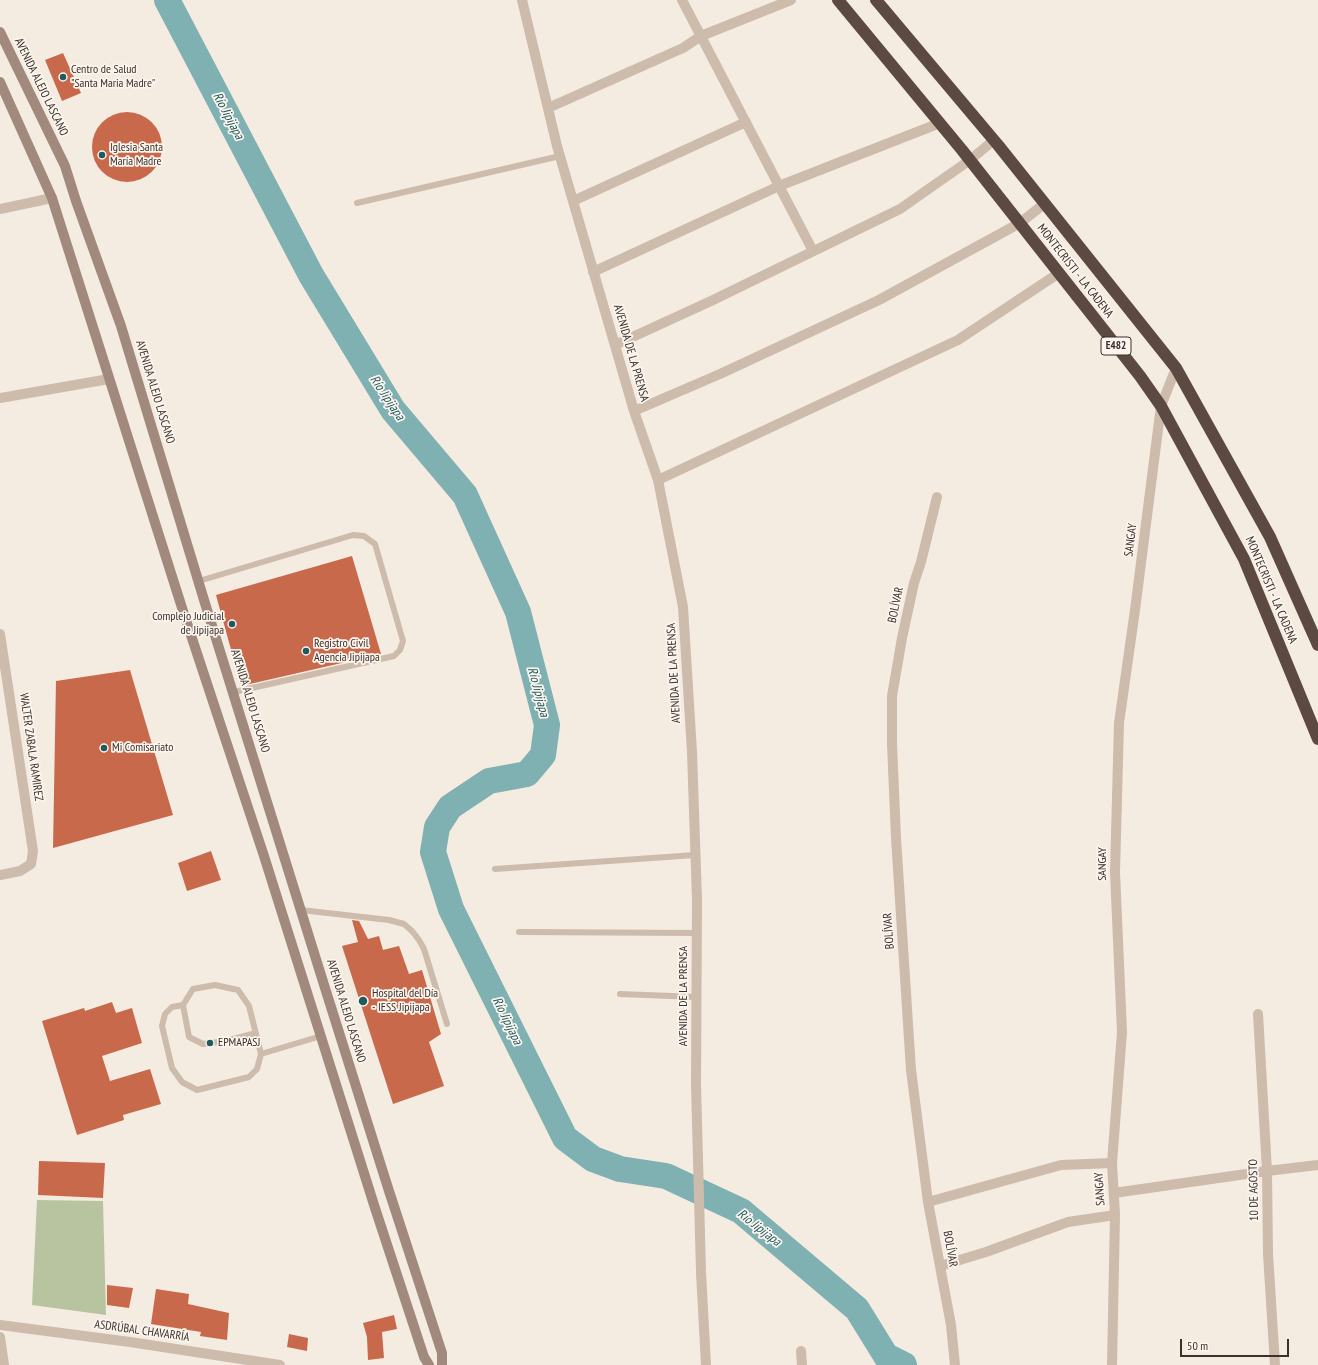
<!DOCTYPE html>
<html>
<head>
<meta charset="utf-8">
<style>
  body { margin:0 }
  #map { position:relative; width:1318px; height:1365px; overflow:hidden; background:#f4ebe1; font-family:"PT Sans Narrow",sans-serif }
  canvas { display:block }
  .scale { position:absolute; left:1180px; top:1339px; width:109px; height:18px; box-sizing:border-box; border:2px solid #3b302b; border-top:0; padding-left:5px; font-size:12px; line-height:14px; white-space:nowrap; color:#3b302b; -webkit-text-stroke:3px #fbf5ee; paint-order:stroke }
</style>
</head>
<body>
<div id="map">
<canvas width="1318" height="1365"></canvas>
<div class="scale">50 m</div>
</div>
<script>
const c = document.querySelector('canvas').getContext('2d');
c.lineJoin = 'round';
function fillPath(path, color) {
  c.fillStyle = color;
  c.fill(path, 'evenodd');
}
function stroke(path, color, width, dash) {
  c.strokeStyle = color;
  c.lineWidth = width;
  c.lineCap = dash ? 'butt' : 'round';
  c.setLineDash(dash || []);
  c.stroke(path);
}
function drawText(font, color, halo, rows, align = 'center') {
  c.font = font + ' "PT Sans Narrow",sans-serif';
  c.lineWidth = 3.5;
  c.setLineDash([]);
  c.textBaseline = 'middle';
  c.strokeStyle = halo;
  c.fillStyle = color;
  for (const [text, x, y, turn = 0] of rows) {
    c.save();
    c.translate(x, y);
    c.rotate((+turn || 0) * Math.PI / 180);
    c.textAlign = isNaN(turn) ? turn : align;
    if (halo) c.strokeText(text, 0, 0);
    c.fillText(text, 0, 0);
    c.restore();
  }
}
fillPath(new Path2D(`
  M37,1200L103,1201L106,1315L32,1305Z`), '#b8c4a0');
stroke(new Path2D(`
  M167,0L311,275L393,410L465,495L518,612L547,725L543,755L527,774L489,781L450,807L437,827L433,852L451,909L565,1138L593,1159L620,1169L666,1176L741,1211L857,1309L886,1356L904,1365`), '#7fb0b2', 26);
fillPath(new Path2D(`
  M63,53L81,93L62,101L45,60Z
  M92 147a35 35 0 1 1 70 0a35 35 0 1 1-70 0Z
  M352,556L381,654L241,686L216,595Z
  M130,670L173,815L53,848L56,681Z
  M211,851L221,880L187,891L178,863Z
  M352,920L359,921L368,939L379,936L383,950L399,946L409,974L422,970L441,1034L429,1042L444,1086L393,1104L342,946L358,942Z
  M112,1002L116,1013L132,1008L142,1043L102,1056L110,1081L150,1069L161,1104L123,1115L124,1120L77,1135L42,1021L84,1008L85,1011Z
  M39,1161L105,1163L103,1198L38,1195Z
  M107,1285L133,1288L129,1308L107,1305Z
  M156,1289L189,1294L188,1304L229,1313L227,1340L200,1336L201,1332L151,1324Z
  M394,1315L397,1329L382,1332L384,1358L368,1360L367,1337L363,1323Z
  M289,1334L308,1338L307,1351L287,1347Z`), '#c8694b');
stroke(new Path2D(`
  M357,203L560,156
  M199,581L353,535L364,536L375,544L403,641L400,650L394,656L234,692
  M495,869L695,855
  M301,910L389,920L404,924L412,931L419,940L424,949L447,1024
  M519,932L697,933
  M620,994L697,997
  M183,1005L172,1007L165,1014L162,1026L172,1068L182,1082L197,1090L249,1077L257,1069L261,1054L249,1006L238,990L215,985L193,989L183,1005L189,1037L203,1044L226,1041L256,1033
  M261,1054L321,1036`), '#cdbbac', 6);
stroke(new Path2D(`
  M522,0L557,146L634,411L658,480L683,607L692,752L697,900L696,1085L701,1272L706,1365
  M682,0L813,251
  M548,108L683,48L701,36L791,0
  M573,201L746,122
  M0,209L52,198
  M593,272L779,186L940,123
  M615,345L711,301L900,209L970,160L994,140
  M0,398L109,379
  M634,411L720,374L879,300L1020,223L1044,204
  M658,480L958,340L1059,273
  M937,497L921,562L914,583L902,638L892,696V744L896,838L911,1070L928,1202L951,1325L955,1365
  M0,634L33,851L31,864L20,871L0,875
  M1258,1014L1267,1171L1268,1254L1275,1365
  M1114,1193L1267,1171L1318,1165
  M928,1202L1061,1165L1112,1163
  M940,1266L986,1252L1068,1222L1115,1215
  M0,1325L130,1342L280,1365
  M0,1337L4,1365
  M801,1351L802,1365
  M1112,1365L1115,1215L1112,1163L1122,1032L1115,872L1119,723L1135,610L1161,406L1176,368`), '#cdbbac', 10);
stroke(new Path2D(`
  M0,32L65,166L76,201L121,326L204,600L325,988L389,1191L442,1353V1365
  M0,82L52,198L183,611L264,856L375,1208L424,1357L429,1365`), '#a18a7d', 10);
stroke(new Path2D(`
  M838,0L962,150L1140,376L1161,406L1244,559L1318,739
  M876,0L998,145L1176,368L1270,537L1318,645`), '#5c4a42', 12);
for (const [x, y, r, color] of [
  [63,77,4,"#1f5a5e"],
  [102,155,4,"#1f5a5e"],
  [232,624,4,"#1f5a5e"],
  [306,651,4,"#1f5a5e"],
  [104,748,4,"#1f5a5e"],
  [363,1001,5,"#1f5a5e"],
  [210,1043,4,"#1f5a5e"]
]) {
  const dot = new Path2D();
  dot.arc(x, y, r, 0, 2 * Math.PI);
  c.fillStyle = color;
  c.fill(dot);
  stroke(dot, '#fbf5ee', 1.5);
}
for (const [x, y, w] of [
  [1116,346,30]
]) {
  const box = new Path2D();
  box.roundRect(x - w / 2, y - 9, w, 18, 3);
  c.fillStyle = '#fbf5ee';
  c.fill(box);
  stroke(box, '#3b302b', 1);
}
drawText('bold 11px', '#3b302b', null, [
  ["E482",1116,346]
]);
drawText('12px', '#3b302b', '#fbf5ee', [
  ["Centro de Salud",71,70],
  ["\"Santa Maria Madre\"",71,84],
  ["Iglesia Santa",110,148],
  ["María Madre",110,162],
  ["Complejo Judicial",224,617,"right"],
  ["de Jipijapa",224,631,"right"],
  ["Registro Civil",314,644],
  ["Agencia Jipijapa",314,658],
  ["Mi Comisariato",112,748],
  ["Hospital del Día",372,994],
  ["- IESS Jipijapa",372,1008],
  ["EPMAPASJ",218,1043]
], 'left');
drawText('12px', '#3b302b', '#fbf5ee', [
  ["AVENIDA ALEJO LASCANO",41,87,64],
  ["MONTECRISTI - LA CADENA",1075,271,52],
  ["AVENIDA DE LA PRENSA",631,353,74],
  ["AVENIDA ALEJO LASCANO",155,392,73],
  ["SANGAY",1131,540,-83],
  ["MONTECRISTI - LA CADENA",1271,590,67],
  ["BOLÍVAR",896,605,-78],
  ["AVENIDA DE LA PRENSA",674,673,-93],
  ["AVENIDA ALEJO LASCANO",250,701,73],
  ["WALTER ZABALA RAMIREZ",31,747,82],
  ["SANGAY",1103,864,-90],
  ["BOLÍVAR",889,931,-94],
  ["AVENIDA DE LA PRENSA",684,996,-90],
  ["AVENIDA ALEJO LASCANO",346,1011,73],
  ["SANGAY",1100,1189,-94],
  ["10 DE AGOSTO",1254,1190,-91],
  ["BOLÍVAR",950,1249,80],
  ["ASDRÚBAL CHAVARRÍA",142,1331,8]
]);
drawText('italic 13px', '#1f5a5e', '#fbf5ee', [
  ["Río Jipijapa",228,116,62],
  ["Río Jipijapa",387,398,56],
  ["Río Jipijapa",538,692,75],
  ["Río Jipijapa",507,1021,64],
  ["Río Jipijapa",759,1228,38]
]);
</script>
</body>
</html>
